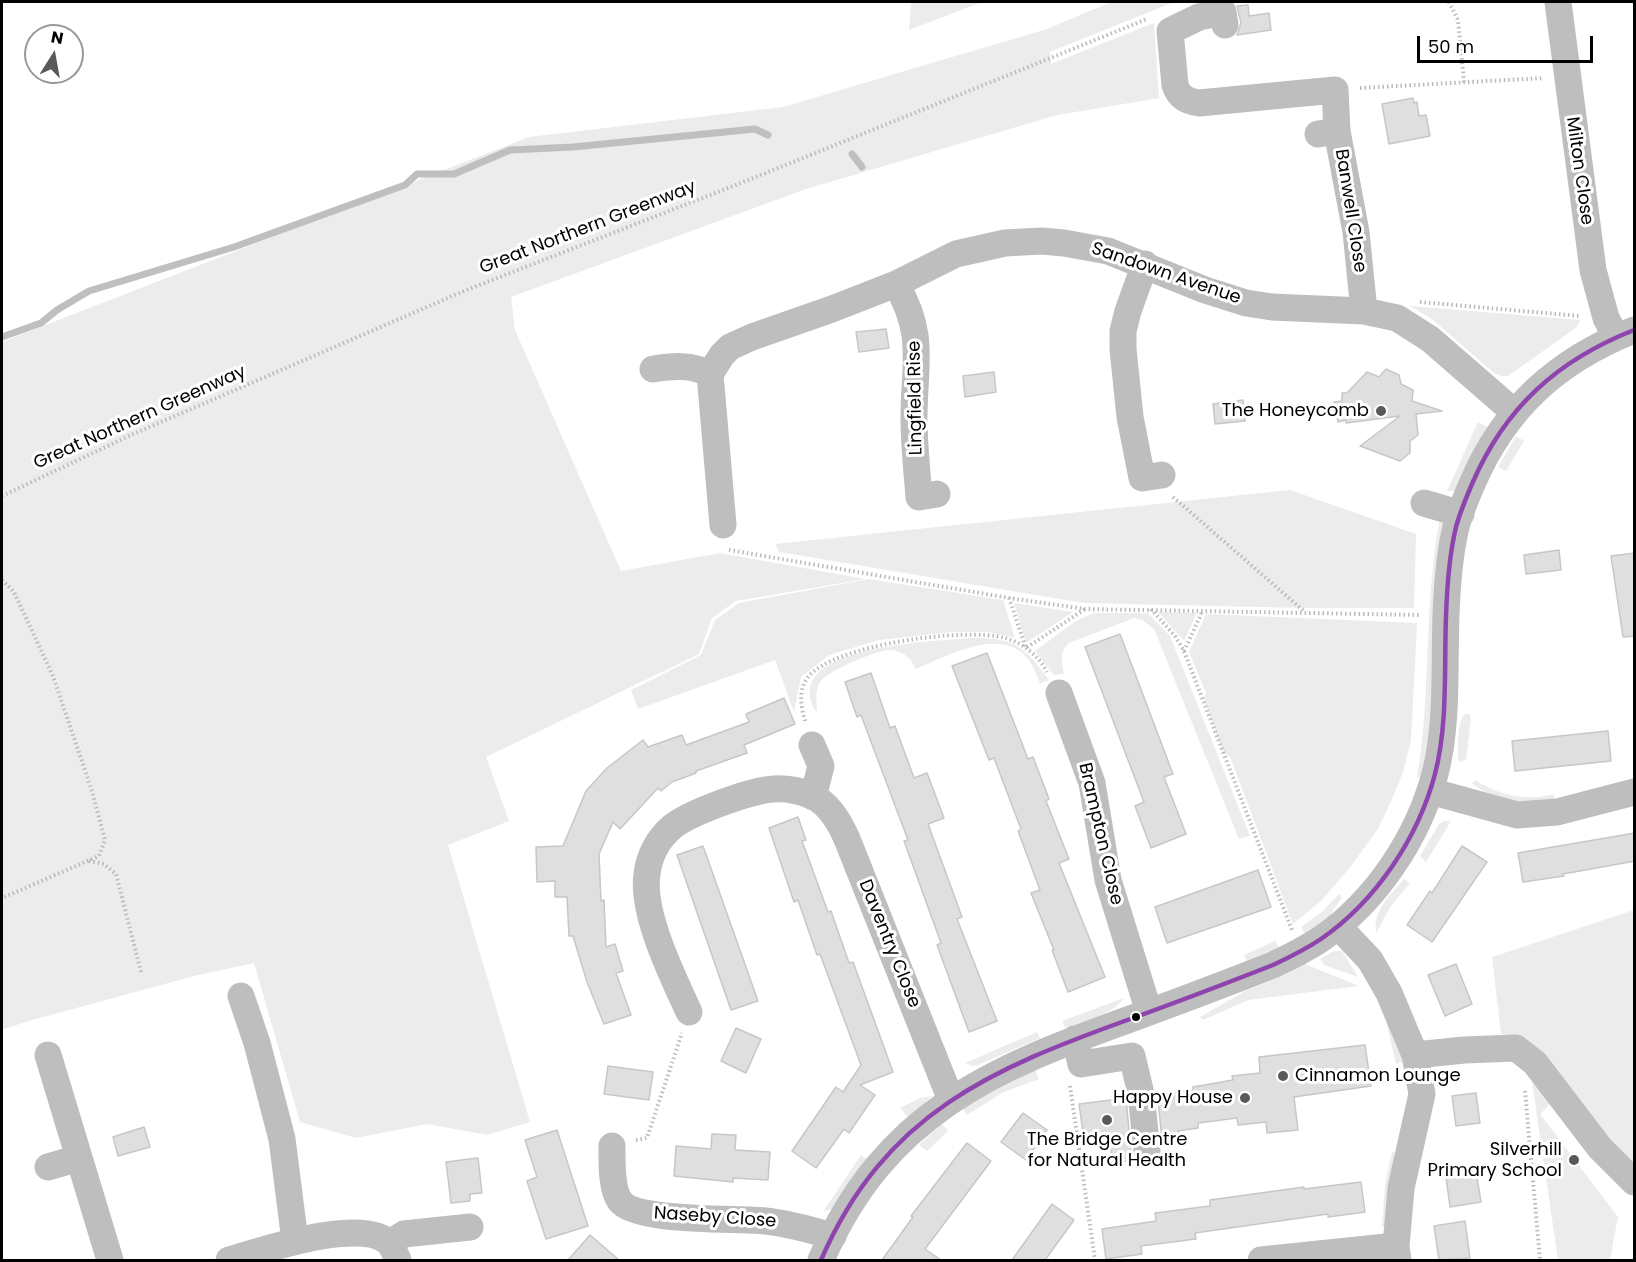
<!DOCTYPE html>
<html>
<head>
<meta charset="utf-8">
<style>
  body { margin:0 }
  #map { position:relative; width:1636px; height:1262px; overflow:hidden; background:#fff; font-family:Poppins,sans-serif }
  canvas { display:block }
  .frame { position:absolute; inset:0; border:3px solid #000; pointer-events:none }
  .north { position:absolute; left:24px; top:24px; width:60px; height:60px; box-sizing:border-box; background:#fff; border:2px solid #999; border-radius:50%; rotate:11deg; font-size:16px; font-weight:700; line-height:24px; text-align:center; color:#000 }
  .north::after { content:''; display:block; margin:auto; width:21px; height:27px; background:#595959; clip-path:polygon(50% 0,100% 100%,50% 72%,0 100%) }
  .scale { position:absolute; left:1417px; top:36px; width:176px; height:27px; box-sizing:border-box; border:3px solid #000; border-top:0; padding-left:8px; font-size:18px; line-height:21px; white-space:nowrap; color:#000; -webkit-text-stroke:4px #fff; paint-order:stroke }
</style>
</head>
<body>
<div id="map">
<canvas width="1636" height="1262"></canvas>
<div class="frame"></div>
<div class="north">N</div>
<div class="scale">50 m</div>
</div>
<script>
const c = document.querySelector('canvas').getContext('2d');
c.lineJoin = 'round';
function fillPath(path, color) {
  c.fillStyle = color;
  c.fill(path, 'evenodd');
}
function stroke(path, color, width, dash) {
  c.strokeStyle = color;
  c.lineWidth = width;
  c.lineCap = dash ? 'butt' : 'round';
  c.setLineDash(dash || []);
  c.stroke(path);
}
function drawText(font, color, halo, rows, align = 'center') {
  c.font = font + ' Poppins,sans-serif';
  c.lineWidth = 6;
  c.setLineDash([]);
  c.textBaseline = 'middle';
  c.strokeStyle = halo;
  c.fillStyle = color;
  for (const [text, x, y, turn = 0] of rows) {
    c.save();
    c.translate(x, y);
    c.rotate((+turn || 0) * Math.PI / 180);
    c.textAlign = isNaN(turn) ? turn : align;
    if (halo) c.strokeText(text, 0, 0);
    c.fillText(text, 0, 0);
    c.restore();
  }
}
fillPath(new Path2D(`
  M911,2H982L909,30Z
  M1111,2H1174L1050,52L1051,64L1154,23L1159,98L1057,115L806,189L511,297L515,330L621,571L720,553L865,579L736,601L712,618L699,654L486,757L509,821L448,845L530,1122L487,1135L427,1124L356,1138L300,1122L254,963L194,976L25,1022L2,1030V342L529,137L783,107L1047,29Z
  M1410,306L1580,320L1577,327L1508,376H1501L1494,373L1432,319Z
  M1478,422L1489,428L1455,491H1447Z
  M1516,436L1524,441L1506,471L1498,467Z
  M1290,490L1416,534L1414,608H1303L1084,603L779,552L775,544Z
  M1441,513L1446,517L1435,709L1424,775L1417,778C1432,690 1423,600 1441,513Z
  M869,579L1003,600L1015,638L988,632H951L879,640L829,655L801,677L794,712L775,660L638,709L631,690L701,655L715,620L739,603Z
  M1014,603L1073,612L1026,643Z
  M1158,612L1197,613L1184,641Z
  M1094,613H1148L1170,636L1250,836L1239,839L1154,629L1142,620L1134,618L1069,643C1059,652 1062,661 1064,674L1054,675L1035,651L1076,621Z
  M1206,614L1417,623L1411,740L1403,772L1392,799L1378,829L1351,866L1322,900L1293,924L1230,757L1223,752L1204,699L1206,693L1189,652Z
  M972,638C1014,637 1025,647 1049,680L1040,684C1036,673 1031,659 1021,652C992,630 945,657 915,669C912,657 902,651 890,650C879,649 828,671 821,681C814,689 817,703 817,713C775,645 937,641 972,638Z
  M1465,714H1469L1471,719L1466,760L1459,762C1457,752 1457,721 1465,714Z
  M1475,780C1499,795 1526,802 1554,794L1555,801C1522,803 1501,803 1472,784Z
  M1444,821H1451L1426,862L1420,856L1439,824Z
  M1404,879L1410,883L1391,906L1376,933C1373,910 1390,895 1404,879Z
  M1339,894L1342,897L1327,920L1306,935L1301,927L1322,912Z
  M1634,910V1169L1507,1035L1501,1034L1492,957Z
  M1275,941L1280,948L1248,963L1244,955Z
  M1334,951H1342L1358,977L1324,965L1320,959Z
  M1305,964L1359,986L1248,1000L1203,1020L1200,1017L1245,991L1285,975Z
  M1124,998C1115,1013 1082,1022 1066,1029L1062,1021Z
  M1385,1016L1394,1023L1403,1062L1396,1064Z
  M1037,1032L1040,1038L978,1065L972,1066L965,1063Z
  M1035,1070L1039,1079L1004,1092L967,1115L962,1107Z
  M1531,1075L1553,1101L1540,1114L1618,1217L1610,1260H1558Z
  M932,1096L909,1118L900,1108L920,1098Z
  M941,1123L948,1131L927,1151L919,1145Z
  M1392,1152L1401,1155L1385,1226L1382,1228L1385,1184Z
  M861,1155L869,1161L834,1208L823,1212Z`), '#ececec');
stroke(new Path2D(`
  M852,154L862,167
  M2,337L41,323L57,310L89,291L234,247L405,185L417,174H454L510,150L573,147L755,129L768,135`), '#bfbfbf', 7);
const building = new Path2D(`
  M1248,5L1249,16L1269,13L1271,30L1237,35L1241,23L1237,6Z
  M1413,98L1414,103L1417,102L1419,116L1426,115L1430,136L1389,144L1382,104Z
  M886,329L889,348L859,352L856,332Z
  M1386,369L1399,375L1401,384L1413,390L1412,401L1442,411L1416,414L1418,435L1410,441V453L1400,461L1360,446L1400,416L1346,423V420L1338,422L1334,402L1342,401V393H1347L1367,372L1379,377Z
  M994,372L996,392L965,397L963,376Z
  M1243,400L1245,421L1215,424L1213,404Z
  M1559,550L1561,570L1526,574L1524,555Z
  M1635,553V636L1623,637L1611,556Z
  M1120,634L1173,774L1164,777L1186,834L1151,848L1135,806L1144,802L1085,647Z
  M987,653L1028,759L1033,757L1049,799L1046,801L1069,859L1059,863L1105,977L1068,992L1052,950H1054L1031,893L1040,890L1018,831L1021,829L994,758L989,760L952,666Z
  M871,673L890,728L895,726L914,778L927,773L944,818L928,824L962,917L957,919L997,1021L969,1032L937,945L941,943L904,841L908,840L861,715L857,717L845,682Z
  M784,698L795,724L744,745L747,753L696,771V773L672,782L661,791L658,788L620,829L613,822L599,854L601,901L604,900L606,947L615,944L623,971L616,973L631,1015L604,1024L587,982L573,936H569L567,897H555V881L537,882L536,847L563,846L586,791L607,768L643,740L648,747L682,735L686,745L749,722L746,714Z
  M1608,731L1611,761L1515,771L1512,741Z
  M798,817L806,840L802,841L828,912L831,911L849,963L853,962L893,1072L860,1085L875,1095L849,1133L844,1129L816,1168L792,1151L836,1087L843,1092L861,1065L820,954L817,955L798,900L794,902L769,828Z
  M1635,833V861L1563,874L1564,876L1523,882L1518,853Z
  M703,846L758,1001L731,1010L677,855Z
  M1462,846L1487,862L1432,942L1407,925L1430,891L1432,893Z
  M1258,870L1271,907L1167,943L1155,907Z
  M1456,964L1472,1004L1445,1016L1428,975Z
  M736,1028L761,1039L746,1073L721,1061Z
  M1365,1045L1371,1086L1294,1097L1298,1130L1267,1133L1266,1122L1238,1125L1237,1118L1198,1123V1128L1178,1131L1179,1138L1162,1140L1158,1100L1174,1098L1173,1093L1193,1091V1087L1233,1080L1232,1076L1260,1073L1259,1057Z
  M608,1066L653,1072L649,1100L604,1094Z
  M1476,1093L1480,1123L1456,1126L1452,1096Z
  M1126,1098L1131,1153L1135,1160L1113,1163L1109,1137L1084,1140L1079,1104Z
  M1023,1113L1047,1130L1026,1160L1001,1142Z
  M144,1127L150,1147L118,1156L113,1137Z
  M557,1130L588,1226L546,1239L527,1181L537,1177L525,1140Z
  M712,1134L736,1135L735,1150L770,1152L768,1180L733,1178V1182L674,1176L676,1146L711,1149Z
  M967,1143L991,1161L925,1249L941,1260H882L913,1217L911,1216Z
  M478,1158L482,1193L470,1194V1201L451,1203L446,1162Z
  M1475,1165L1481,1202L1450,1207L1445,1170Z
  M1361,1182L1365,1212L1328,1217V1214L1195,1233L1196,1239L1141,1246L1142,1254L1106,1259L1102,1229L1156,1221L1155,1213L1210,1206V1200L1304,1187V1189Z
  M1052,1204L1074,1220L1045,1260H1012Z
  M1465,1221L1470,1258L1439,1260L1434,1226Z
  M590,1235L619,1260H568Z`);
fillPath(building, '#dfdfdf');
stroke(building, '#c7c7c7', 1.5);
stroke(new Path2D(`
  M1449,2L1458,20L1464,82
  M1360,88L1544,78
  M1420,302L1580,316
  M2,496L131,435L464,291L746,181L1147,19
  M1173,497L1305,612
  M729,550L1009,598L1085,609L1421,615
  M2,580L14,592L53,676L92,791L105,840L99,856L2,898
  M1009,598L1026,648L1085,609
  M1151,609L1175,636L1184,651L1292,930
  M1184,651L1203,610
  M805,721C801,707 798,690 808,677C835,644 966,627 1005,638C1023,643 1039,656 1047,672
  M89,861L104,864L116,874L141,972
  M1070,1086L1095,1260
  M1525,1091L1540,1260
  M636,1140L647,1138L682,1033`), '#b9b9b9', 4, [1.5, 3]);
stroke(new Path2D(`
  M1558,2L1593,270L1606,318L1616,337
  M1225,25L1223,12L1199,17L1170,31L1175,85C1179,97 1186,101 1199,103L1335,90L1337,131
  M1318,134L1337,131L1356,232L1364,311
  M1145,264L1128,311L1123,331V349L1130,417L1142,478L1162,475
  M896,284C926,335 914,364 914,418C914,445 917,471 919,497L937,494
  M653,369C672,366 692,364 710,374
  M1424,503L1461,514
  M723,525L710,374L722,355L730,347L752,337L832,309L896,284L956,254L1005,243L1042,241L1064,243L1108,251L1205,290L1246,303L1272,307L1364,311L1397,318L1430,339L1514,412
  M1059,693L1092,783L1108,880L1149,1012
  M812,745L821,766L813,797
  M1430,791L1517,815L1557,812L1634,792
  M1338,926L1370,960L1389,993L1415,1055L1422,1094L1401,1188L1396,1246L1398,1260
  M241,996L257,1043L282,1139L295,1241
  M689,1012C673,977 641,913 647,874C649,856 658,839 672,827C689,813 751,790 774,789C786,788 803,791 814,797C830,805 840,823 847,839L951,1100
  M1075,1039L1081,1064L1132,1056L1141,1094L1147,1151
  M48,1055L110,1260
  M1415,1055L1464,1050L1516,1048L1535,1063L1600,1148L1634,1182
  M612,1146C612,1161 611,1189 620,1201C635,1222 736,1218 765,1221C788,1223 810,1230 833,1236
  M48,1167L79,1158
  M389,1243L404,1234L470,1227
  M229,1260C262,1251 364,1215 390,1244C393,1248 396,1256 398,1260
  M821,1260C885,1113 991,1069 1133,1018C1180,1001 1227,983 1273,965C1290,957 1306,949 1321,939C1376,901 1418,838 1435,774C1448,724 1444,668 1446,616C1447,586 1449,556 1456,527C1460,512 1466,498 1472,484C1505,407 1558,360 1634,330
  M1261,1260L1396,1246`), '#bebebe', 27);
stroke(new Path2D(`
  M821,1260C885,1113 991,1069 1133,1018C1180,1001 1227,983 1273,965C1290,957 1306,949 1321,939C1376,901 1418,838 1435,774C1448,724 1444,668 1446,616C1447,586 1449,556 1456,527C1460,512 1466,498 1472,484C1505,407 1558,360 1634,330`), '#8e44ad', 4.5);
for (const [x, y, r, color] of [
  [1381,411,6,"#595959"],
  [1136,1017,5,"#000"],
  [1283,1076,6,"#595959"],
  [1245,1098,6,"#595959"],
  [1107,1120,6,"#595959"],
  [1574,1160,6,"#595959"]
]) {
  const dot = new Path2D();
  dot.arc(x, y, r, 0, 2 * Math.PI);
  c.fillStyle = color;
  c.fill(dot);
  stroke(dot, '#fff', 2);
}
drawText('18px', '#000', '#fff', [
  ["Milton Close",1579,171,82],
  ["Banwell Close",1350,211,81],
  ["Great Northern Greenway",588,228,-21],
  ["Sandown Avenue",1166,274,19],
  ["Lingfield Rise",916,398,-91],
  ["Great Northern Greenway",140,418,-24],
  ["Brampton Close",1100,834,77],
  ["Daventry Close",889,944,68],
  ["Naseby Close",715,1218,4]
]);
drawText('18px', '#000', '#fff', [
  ["The Honeycomb",1369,411],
  ["Cinnamon Lounge",1295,1076,"left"],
  ["Happy House",1233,1098],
  ["The Bridge Centre",1107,1140,"center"],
  ["for Natural Health",1107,1161,"center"],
  ["Silverhill",1562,1150],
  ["Primary School",1562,1171]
], 'right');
</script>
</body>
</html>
